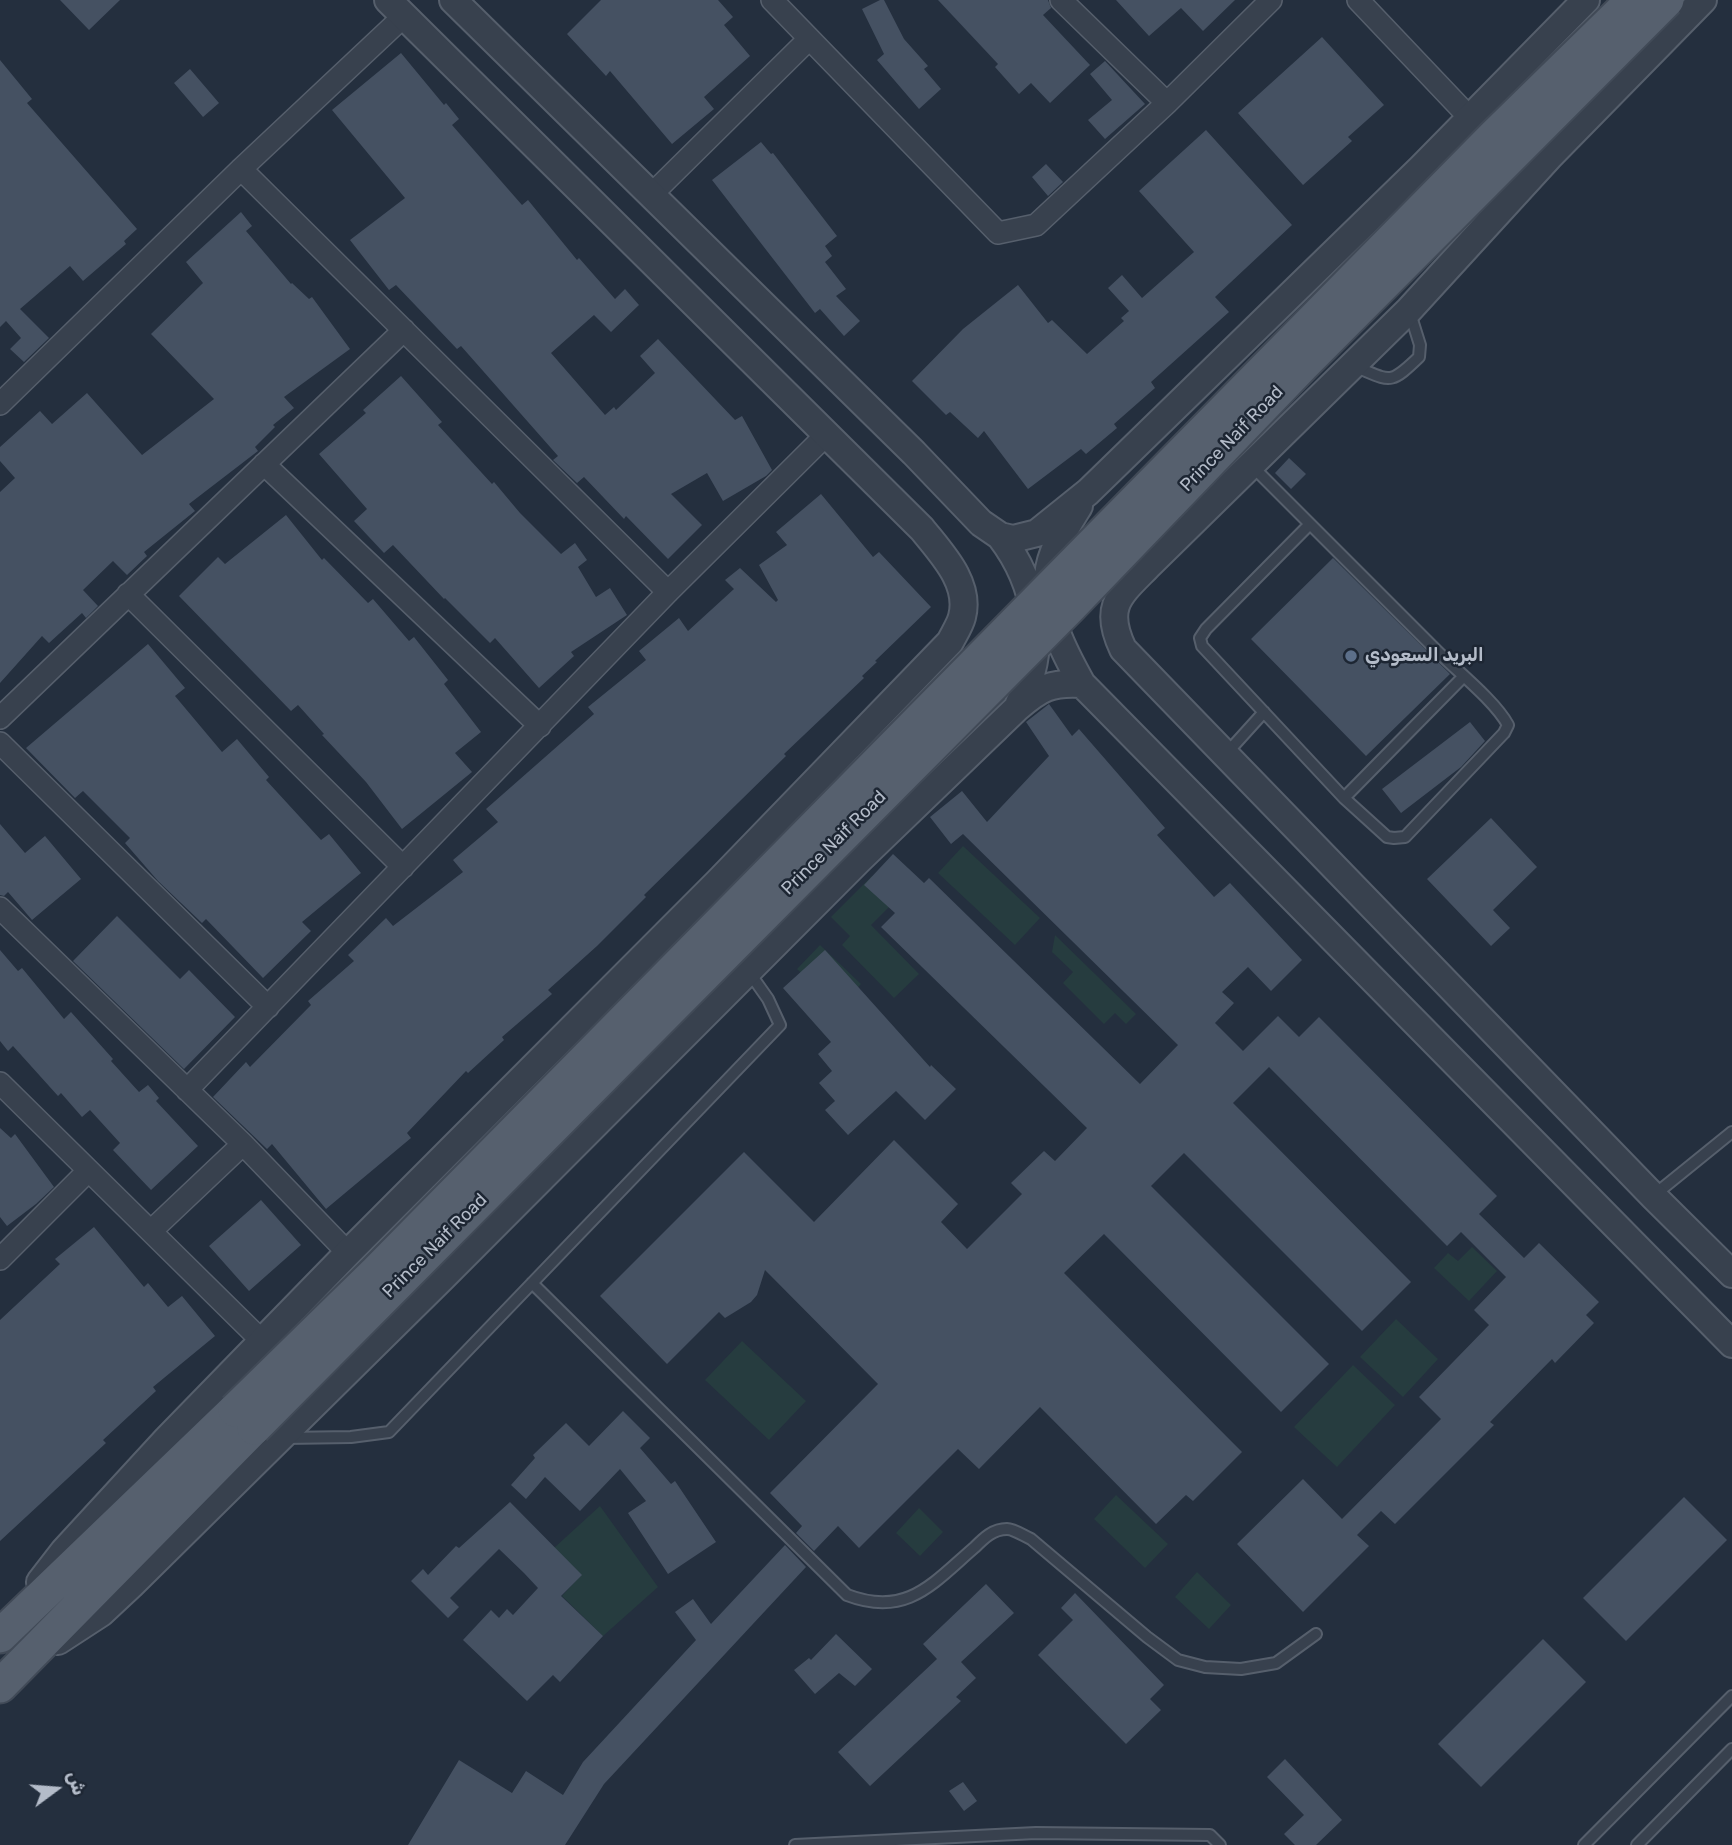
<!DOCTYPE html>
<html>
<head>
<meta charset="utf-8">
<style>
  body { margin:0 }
  #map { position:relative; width:1732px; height:1845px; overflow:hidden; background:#242f3e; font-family:Rubik,Cairo,sans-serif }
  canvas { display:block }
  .north { position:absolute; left:21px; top:1754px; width:70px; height:70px; -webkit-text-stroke:5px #1d2633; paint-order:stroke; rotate:74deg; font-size:19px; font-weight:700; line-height:28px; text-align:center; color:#b4bcc9 }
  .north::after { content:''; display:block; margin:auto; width:24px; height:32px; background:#b4bcc9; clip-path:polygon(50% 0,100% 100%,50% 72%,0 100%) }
</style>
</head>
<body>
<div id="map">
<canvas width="1732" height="1845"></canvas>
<div class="north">ش</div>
</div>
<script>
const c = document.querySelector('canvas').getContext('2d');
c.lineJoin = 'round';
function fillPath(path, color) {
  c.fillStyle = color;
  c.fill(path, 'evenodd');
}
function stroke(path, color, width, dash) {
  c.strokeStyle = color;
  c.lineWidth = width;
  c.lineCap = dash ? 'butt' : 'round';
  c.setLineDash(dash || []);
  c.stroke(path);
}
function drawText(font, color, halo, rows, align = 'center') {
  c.font = font + ' Rubik,Cairo,sans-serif';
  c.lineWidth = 5;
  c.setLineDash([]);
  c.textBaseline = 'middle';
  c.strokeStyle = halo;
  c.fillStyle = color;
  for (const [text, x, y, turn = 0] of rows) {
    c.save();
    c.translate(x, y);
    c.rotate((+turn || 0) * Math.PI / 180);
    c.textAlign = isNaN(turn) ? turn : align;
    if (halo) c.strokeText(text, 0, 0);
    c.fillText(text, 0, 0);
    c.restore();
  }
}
fillPath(new Path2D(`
  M963,846L1040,918L1015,945L938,873Z
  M872,876L895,901L871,925L919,974L894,998L842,945L850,936L831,917Z
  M1055,935L1136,1014L1126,1024L1115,1013L1104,1024L1063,983L1073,972L1052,952Z
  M820,945L861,984L838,1008L797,969Z
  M1472,1247L1497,1271L1469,1301L1434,1268L1448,1253L1458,1261Z
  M1396,1319L1438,1359L1403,1397L1360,1357Z
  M742,1341L806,1401L769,1440L705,1380Z
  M1353,1365L1395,1405L1337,1467L1294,1427Z
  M1116,1495L1168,1544L1145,1568L1094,1519Z
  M600,1506L658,1587L603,1636L562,1596L581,1575L554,1548Z
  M919,1508L943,1532L920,1556L896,1533Z
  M1197,1572L1231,1605L1209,1629L1175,1597Z`), '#263c3f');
fillPath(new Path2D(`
  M60,0H120L89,30Z
  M601,0H718L733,17L724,25L750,56L704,97L714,109L672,144L610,71L606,76L567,34Z
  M880,0H884L904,39L928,66L924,69L941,89L919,109L877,60L884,54L862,9Z
  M938,0H1048L1051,8L1043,15L1090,65L1050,103L1031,83L1019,94L995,67L998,64Z
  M1116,0H1235L1203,31L1181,8L1149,36Z
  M1322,37L1384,105L1348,137L1352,141L1303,185L1238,113Z
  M401,53L444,105L446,103L459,119L452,125L522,205L528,200L577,260L579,258L615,299L625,289L639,305L611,332L594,315L551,353L605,415L614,407L616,410L655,373L640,356L658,339L735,420L742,416L772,470L766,476L723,501L707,473L671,494L702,525L668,559L626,516L624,519L584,477L577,483L553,460L558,456L461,346L457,349L396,285L389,290L350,240L405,198L332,110Z
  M0,60L32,99L27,103L137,229L124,241L126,244L83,281L70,266L20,309L49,338L24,362L10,349L21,338L6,321L0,327Z
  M1105,61L1145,104L1105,139L1088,120L1112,100L1090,74Z
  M190,69L219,103L203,117L174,83Z
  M1206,130L1292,225L1215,297L1229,312L1151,382L1155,388L1114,424L1117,428L1086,454L1081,449L1028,489L984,431L978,438L950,412L946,415L912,381L963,329L1018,285L1048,323L1052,320L1087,354L1124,321L1121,318L1129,311L1108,288L1122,275L1142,298L1194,252L1139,191Z
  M761,142L771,154L773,153L837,236L825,246L832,256L825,262L846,289L836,296L860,321L844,336L820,309L815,313L712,180Z
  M1046,164L1063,182L1048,196L1032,177Z
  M241,212L252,226L246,231L291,284L292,283L309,299L312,297L350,349L284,397L294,408L273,425L275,427L255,447L258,451L189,504L195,511L144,552L147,556L127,575L113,561L83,590L98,606L86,618L82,613L49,643L42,636L0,683V492L15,478L0,461V447L40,411L52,424L87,393L142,455L214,399L151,334L203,283L186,262Z
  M401,376L442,422L438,425L492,484L494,482L520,513L561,554L575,543L587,560L578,567L596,597L610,588L627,615L571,652L574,656L539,688L495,638L490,643L445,598L444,599L393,545L384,553L354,521L367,509L319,454L366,413L363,410Z
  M1289,458L1306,474L1291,489L1275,473Z
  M821,494L873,557L879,552L931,607L875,661L877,662L862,676L864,678L784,754L786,756L644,895L646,897L597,946L548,990L552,994L502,1037L504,1040L468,1073L466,1071L407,1133L411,1138L326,1209L272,1144L267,1149L213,1097L246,1062L250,1067L311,1005L308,1001L354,961L348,955L386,918L393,926L463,872L453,860L498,822L486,809L594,714L588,707L646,660L639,651L679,618L688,631L734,589L725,580L740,568L776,602L778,600L759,565L787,545L776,532Z
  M286,515L322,560L324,558L368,603L373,599L409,641L414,637L448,680L444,684L481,732L455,753L472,772L402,829L366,782L322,735L324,734L298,705L291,711L179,596L218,557L225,564Z
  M1333,558L1450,674L1366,756L1251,639Z
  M148,644L185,688L175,696L222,752L237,739L269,777L266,780L321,840L329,834L361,873L302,922L311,931L263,978L206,919L202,923L158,881L125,843L130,838L83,791L75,798L26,748Z
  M1049,704L1072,736L1079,729L1165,828L1157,835L1214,897L1230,883L1302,960L1271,991L1248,967L1222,992L1234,1003L1215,1023L1243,1051L1278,1016L1299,1037L1319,1017L1497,1196L1479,1214L1524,1258L1539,1243L1599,1302L1586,1315L1594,1323L1555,1363L1552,1359L1490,1422L1494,1425L1395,1524L1381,1511L1357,1535L1369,1546L1303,1612L1237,1544L1303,1479L1342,1519L1441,1419L1419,1397L1489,1325L1474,1310L1506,1277L1461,1232L1447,1246L1269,1067L1233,1103L1411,1282L1362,1331L1184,1153L1151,1186L1329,1364L1281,1412L1104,1234L1064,1273L1242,1452L1193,1501L1186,1495L1156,1524L1040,1407L979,1469L958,1449L859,1548L838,1526L814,1551L796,1533L802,1526L770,1493L878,1384L765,1270L757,1295L751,1302L725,1318L719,1312L667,1364L600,1296L744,1152L814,1222L894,1140L958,1204L941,1222L967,1249L1022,1194L1011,1183L1044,1151L1055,1161L1087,1128L881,927L895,913L864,885L893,854L924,883L929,878L1140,1084L1178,1045L963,834L951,844L930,817L962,791L987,822L1049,756L1026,722Z
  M1470,722L1485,741L1461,767L1401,813L1382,789Z
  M1491,818L1537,867L1493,910L1510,928L1491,946L1427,879Z
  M0,824L25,853L45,836L81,879L32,920L8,892L4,896L0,895Z
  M117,916L180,979L189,970L235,1017L184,1069L73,961Z
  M0,950L18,971L22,968L64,1019L71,1012L113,1059L111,1061L139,1092L148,1085L159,1098L156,1101L198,1146L151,1190L113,1150L120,1143L90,1110L82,1117L61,1093L58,1096L13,1046L8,1051L0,1041Z
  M825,950L930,1067L931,1065L956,1089L925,1120L896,1091L848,1135L825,1110L835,1101L819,1083L832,1071L818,1054L831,1042L783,988Z
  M0,1128L11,1138L15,1134L54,1187L36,1204L7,1226L0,1217Z
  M261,1200L301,1245L249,1291L209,1246Z
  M94,1227L144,1287L148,1283L168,1307L182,1296L215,1336L153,1387L156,1391L103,1440L106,1443L0,1541V1320L60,1264L55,1259Z
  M623,1411L650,1438L640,1448L671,1484L675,1481L716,1542L668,1574L628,1513L646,1501L620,1469L580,1511L545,1477L526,1499L511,1485L535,1458L533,1455L566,1423L589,1446Z
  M1684,1497L1727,1540L1626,1641L1583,1598Z
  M510,1502L582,1575L561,1596L603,1636L560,1682L553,1675L527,1701L463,1640L491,1610L499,1618L507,1609L513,1615L538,1588L524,1573L499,1549L450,1598L459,1607L448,1618L411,1581L423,1569L428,1575L456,1546L459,1548Z
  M785,1545L806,1567L604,1784L565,1845H408L459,1760L512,1793L526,1771L563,1795L583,1762L696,1640L675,1612L693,1599L711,1624Z
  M986,1584L1014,1613L961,1662L976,1678L956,1697L961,1701L870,1786L838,1752L937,1659L923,1644Z
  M1075,1593L1164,1685L1150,1699L1161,1710L1126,1744L1038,1655L1073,1620L1061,1608Z
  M836,1634L872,1669L855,1686L839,1673L815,1694L794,1670L809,1658L811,1660Z
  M1543,1639L1586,1682L1481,1787L1438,1744Z
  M1285,1759L1342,1820L1316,1845H1295L1284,1834L1304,1815L1267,1777Z
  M963,1782L977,1801L964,1811L949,1791Z`), '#455162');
const service = new Path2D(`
  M1354,366C1391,381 1389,386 1419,357L1420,345L1409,310
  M1251,465C1313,527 1375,589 1437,651C1457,671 1495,701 1508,725L1504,733L1405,837L1394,838L1387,837L1344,798L1202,646L1200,638L1206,629L1310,524
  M1226,754L1264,712
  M1344,798L1463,677
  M1653,1196L1732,1132
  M532,1283L847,1595C907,1618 933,1583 975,1547C984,1538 993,1529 1007,1529C1014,1529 1024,1536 1031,1539L1147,1637L1178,1660L1205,1667L1241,1669L1276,1663L1316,1634
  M285,1438L351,1437L389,1432L780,1025L768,999L749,972
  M795,1845L1036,1833L1210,1835L1220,1845
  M1584,1845L1732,1696
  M1637,1845L1732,1749`);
const minor = new Path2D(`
  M772,0L998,233L1036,225L1167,103L1271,0
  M1061,0L1167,103
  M1358,0L1470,118
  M241,169L668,592
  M651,195L808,40
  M0,404L241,169L404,16
  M264,464L540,726
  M128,594L403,867
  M0,718L404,330
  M0,743L268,1007
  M0,908L243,1144L348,1253
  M0,1083L263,1342
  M187,1090L668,592L828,433
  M151,1231L243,1144
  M0,1259L88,1171`);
const tertiary = new Path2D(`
  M453,0L914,453L981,523L1000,536L1013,539L1037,533L1088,492L1421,168L1586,0
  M1703,0L1549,157L1409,310L1150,564C1121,594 1102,605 1123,649L1653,1196L1732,1274
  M1079,506C1066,527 1050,551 1048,576C1044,614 1064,652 1082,684L1732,1344
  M1000,536C1037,584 1049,649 1019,703
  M40,1582L64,1551L167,1439L348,1253L718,882L950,642C954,634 960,625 962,617C971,583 941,553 922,529L388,0
  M58,1641L101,1613L131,1585L443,1277L859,860L1017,708C1040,688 1051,682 1082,684`);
const primary = new Path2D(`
  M0,1636L235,1410
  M0,1686L254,1428`);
stroke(service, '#565f6c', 14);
stroke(minor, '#565f6c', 24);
stroke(tertiary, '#565f6c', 30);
stroke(primary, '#414a57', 37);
stroke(service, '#38414e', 10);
stroke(minor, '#38414e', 21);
stroke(tertiary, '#38414e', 26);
stroke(primary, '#56606e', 33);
const primaryBridge = new Path2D(`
  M235,1410L376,1272L1494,136L1633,0
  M254,1428L1069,608L1303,365L1667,0`);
stroke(primaryBridge, '#414a57', 37, []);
stroke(primaryBridge, '#56606e', 33);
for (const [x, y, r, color] of [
  [1351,656,7,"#5c6f8a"]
]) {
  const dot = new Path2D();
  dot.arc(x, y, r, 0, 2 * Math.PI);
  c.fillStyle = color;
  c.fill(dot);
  stroke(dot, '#1d2633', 2.5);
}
drawText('18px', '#b4bcc9', '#1d2633', [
  ["Prince Naif Road",1232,439,-46],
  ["Prince Naif Road",834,843,-45],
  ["Prince Naif Road",435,1246,-45]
]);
drawText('bold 18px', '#b4bcc9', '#1d2633', [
  ["البريد السعودي",1365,656]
], 'left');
</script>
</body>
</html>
